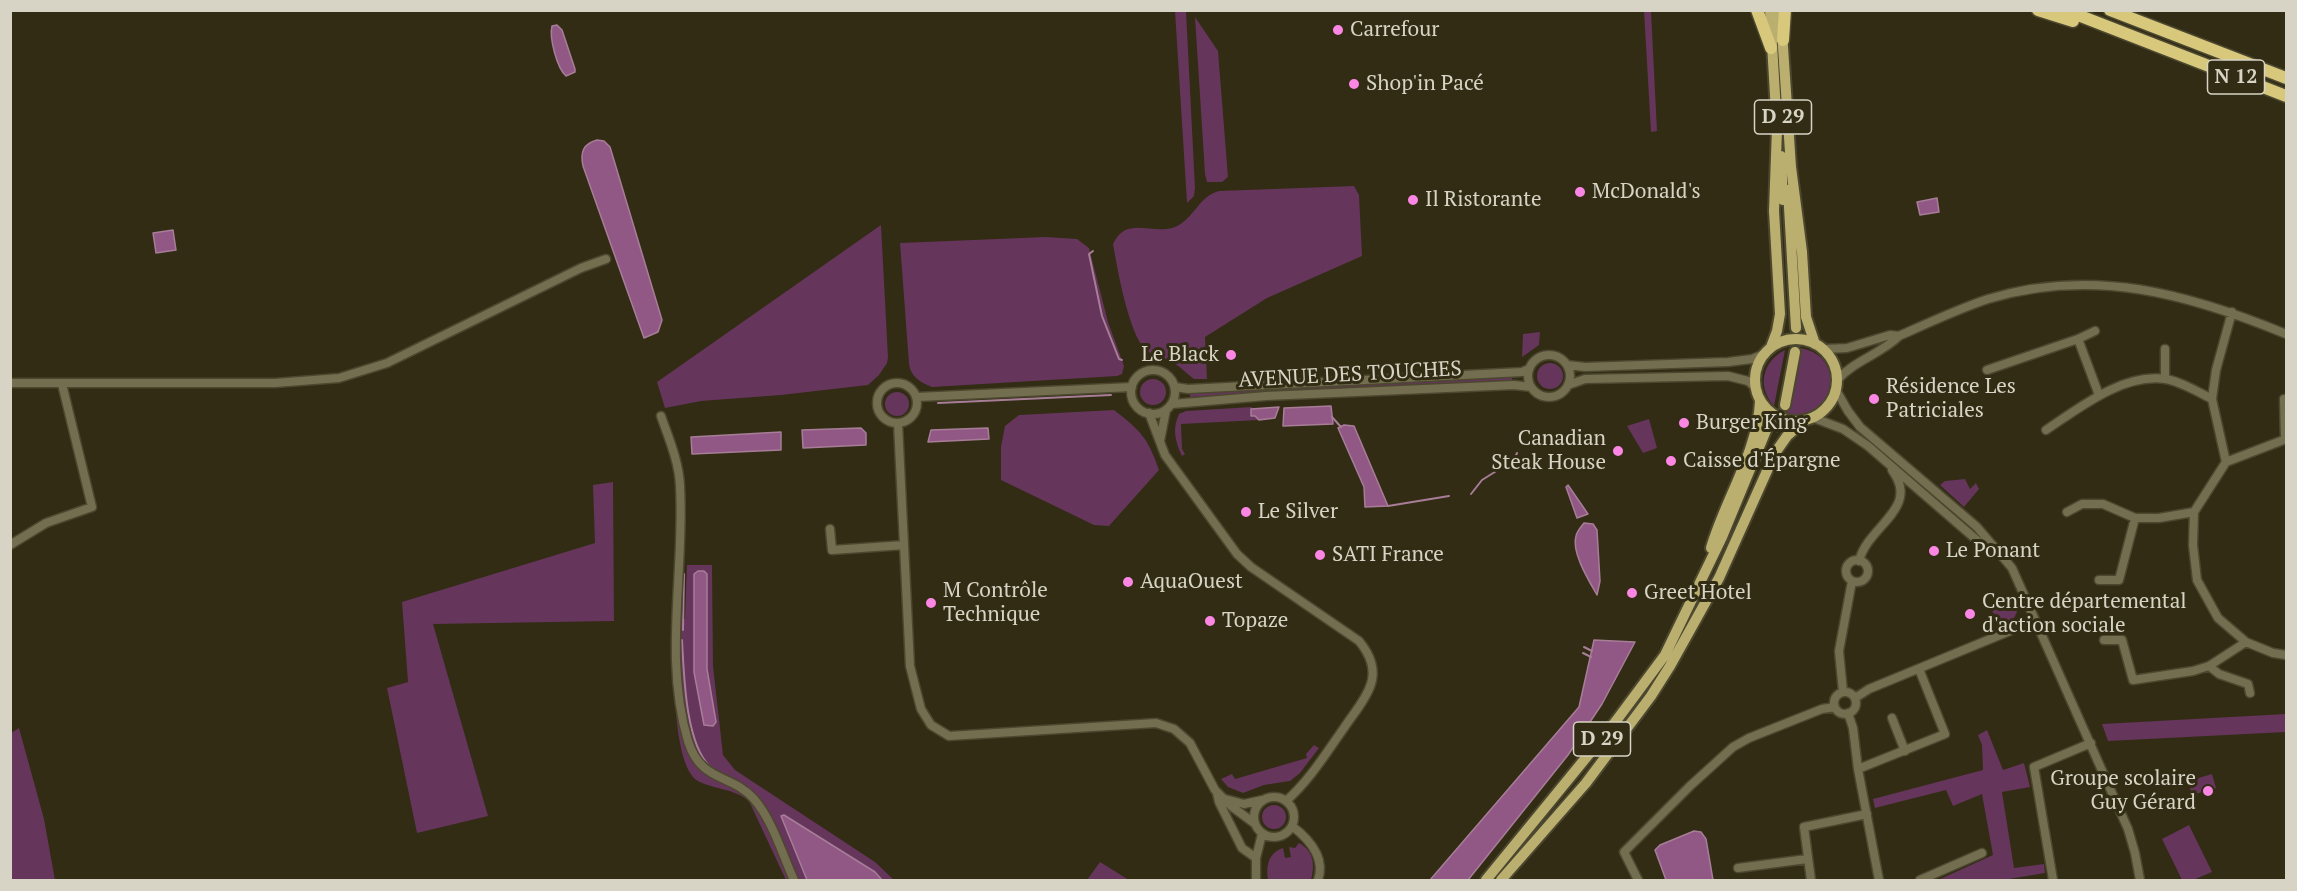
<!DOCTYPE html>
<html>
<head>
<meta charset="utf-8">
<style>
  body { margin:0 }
  #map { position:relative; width:2297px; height:891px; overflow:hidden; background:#312c13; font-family:"PT Serif",serif }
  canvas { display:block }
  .frame { position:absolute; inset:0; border:12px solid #d7d4c5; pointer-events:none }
</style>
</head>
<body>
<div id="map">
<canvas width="2297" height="891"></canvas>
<div class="frame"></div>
</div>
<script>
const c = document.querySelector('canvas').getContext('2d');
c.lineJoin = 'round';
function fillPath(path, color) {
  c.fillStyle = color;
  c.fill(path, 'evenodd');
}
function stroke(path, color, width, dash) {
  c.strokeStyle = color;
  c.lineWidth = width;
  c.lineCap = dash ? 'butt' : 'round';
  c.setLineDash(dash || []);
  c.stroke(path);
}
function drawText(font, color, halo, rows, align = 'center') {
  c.font = font + ' "PT Serif",serif';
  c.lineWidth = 6;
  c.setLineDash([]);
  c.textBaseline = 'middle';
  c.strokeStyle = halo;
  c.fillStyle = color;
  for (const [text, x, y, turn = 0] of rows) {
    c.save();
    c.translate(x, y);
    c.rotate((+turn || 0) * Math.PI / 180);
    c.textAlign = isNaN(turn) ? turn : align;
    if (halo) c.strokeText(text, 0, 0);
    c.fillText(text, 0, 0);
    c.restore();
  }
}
fillPath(new Path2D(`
  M1175,11H1186L1195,188L1194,196L1187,203Z
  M1644,11H1651L1657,131L1651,132Z
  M1195,17L1218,51L1228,177L1222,182H1207L1205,174Z
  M1354,186L1359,195L1362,256L1267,298L1205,337L1207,379H1194C1187,374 1180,366 1172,362C1163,357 1154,356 1146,350C1129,336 1117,267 1113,244C1126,216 1150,234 1172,228C1193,222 1198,196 1219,191Z
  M881,225L888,357L887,363L879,375L868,385L781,395L701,401L665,408L657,382Z
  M1046,237L1077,239L1089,248L1108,322L1124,366L1122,374L1117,376L932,387C921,383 910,376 909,364L900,243Z
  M1540,332L1539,345L1522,357L1523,334Z
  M1799,348C1849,354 1835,426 1786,413L1794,386Z
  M1785,350L1774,406C1756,386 1763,361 1785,350Z
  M1537 376a13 13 0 1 1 26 0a13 13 0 1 1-26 0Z
  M1512,377V381L1190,397V393Z
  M1140 392a13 13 0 1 1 26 0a13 13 0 1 1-26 0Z
  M885 404a12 12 0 1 1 24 0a12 12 0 1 1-24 0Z
  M1252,407L1259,420L1181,424L1182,449L1185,454L1182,456C1175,441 1172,429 1179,414L1186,411Z
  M1114,410C1141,431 1148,438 1159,470L1109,526L1094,525L1001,480V447L1005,426L1019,415Z
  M1649,419L1657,448L1643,453L1627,426Z
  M1965,479L1970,489L1976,483L1979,489L1964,507L1940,485L1945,481Z
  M613,482L614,621L433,624L488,816L417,833L387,688L408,682L402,602L595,543L593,485Z
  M687,565H712L713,666L723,755L735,770L875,862L894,880H786L749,801C733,788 715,790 698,781C670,765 674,650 674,619H685Z
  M2011,600L2017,612L2012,622L2006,623L1992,612L2001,602L2005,606Z
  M2286,714V732L2108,741L2102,724Z
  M19,728L44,819L55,880H11V733Z
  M1987,730L2003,770L2024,763L2030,787L2002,792L2014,868L2044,864L2045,873L2003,880H1938L1993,855L1982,794L1953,806L1946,790L1875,808L1873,799L1983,770L1982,745L1978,735Z
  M1314,745L1319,748L1300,773L1290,781L1264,785L1243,793L1228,787L1221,779L1232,774L1235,779L1307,758L1306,754Z
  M2212,774L2216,788L2192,795L2188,781Z
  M1262 817a12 12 0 1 1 24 0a12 12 0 1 1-24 0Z
  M2189,825L2212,872L2193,880H2182L2162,839Z
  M1299,843C1314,851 1315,865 1311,880H1268C1266,866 1268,853 1283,848L1285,858L1291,857L1289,847L1295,848Z
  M1100,862L1129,880H1087Z`), '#65355b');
const water = new Path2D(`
  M557,25L562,30L575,69V72L566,76C557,68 549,38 552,26Z
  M597,140L604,141L610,147L662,320L658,332L644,338L583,166C580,152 583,144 597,140Z
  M1937,198L1939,212L1920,215L1917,202Z
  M173,230L176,250L156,253L153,233Z
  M1331,406L1333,424L1283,426L1284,408Z
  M1279,407L1275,418L1259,420L1255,416H1251V409Z
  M1344,425L1354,426L1388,506L1365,507L1364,487L1338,428Z
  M861,428L866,433V445L803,448L802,430Z
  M988,428L989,439L928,442L931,430Z
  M781,432V450L692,454L691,437Z
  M1568,485L1588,514L1577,518L1566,487Z
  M1584,523L1593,524L1597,530L1600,581L1597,595C1589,581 1571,552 1576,536C1577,531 1581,527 1584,523Z
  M698,571H704L707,574V669L716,722L713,726L704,725L694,672V574Z
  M1594,640L1635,642L1602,704L1568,755L1468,880H1430L1579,707Z
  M784,815L875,872L882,880H807L781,816Z
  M1694,831L1701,832L1706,839L1713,880H1666L1655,850L1660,845Z`);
fillPath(water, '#925885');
stroke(water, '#a77d98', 1.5);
stroke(new Path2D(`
  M1093,251L1089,254L1102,316L1119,359L1122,360
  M938,403L1111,395
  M1332,417L1341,427
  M1471,494L1482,480L1514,460L1517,453
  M1388,506L1449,496
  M683,630L684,574
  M682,640C684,674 685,742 710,767C714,771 721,773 726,776
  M1584,647L1592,651
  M1583,653L1591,657`), '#a77d98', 2);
stroke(new Path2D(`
  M1795,352L1796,328
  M1773,431L1785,405`), '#4a452e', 10, [10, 5]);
const minor = new Path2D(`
  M2232,312L2216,370L2212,399L2226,462L2194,512L2193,545L2197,580L2218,618L2246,642L2273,653L2286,655
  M2095,331L2078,339L2099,395
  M1824,349L1847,348L1890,335L1899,336
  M2165,349V379
  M1528 376a21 21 0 1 1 42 0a21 21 0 1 1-42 0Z
  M1567,365L1585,367L1728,362L1752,359L1764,354
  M1987,370L2078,339
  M1131 392a22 22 0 1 1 44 0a22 22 0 1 1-44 0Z
  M1837,380C1855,360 1881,354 1899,336C1928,323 1958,309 1988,299C2093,267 2189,294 2286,334
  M877 403a20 20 0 1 1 40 0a20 20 0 1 1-40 0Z
  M10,383H275L339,378L387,363L581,268L606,259
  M1568,385L1585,379L1728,376L1748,381L1755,387
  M1175,387L1188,389L1522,372L1529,369
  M1836,390L1848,411L1860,427L1977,527L2012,568L2128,829L2135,853L2140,880
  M917,397L1132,387
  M1172,404L1266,396L1514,385L1531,387
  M1149,413L1165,455L1237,554L1251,567L1359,641C1369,653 1376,668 1371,684C1366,700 1353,714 1344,728C1326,753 1310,780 1286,801
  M661,416C669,439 679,462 680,486C685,571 663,658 688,741C701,783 731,773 754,799C773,821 782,854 794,880
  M1814,418L1843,429L1868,446L1993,554
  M898,424L910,666L921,709L931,725L949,736L1156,723L1174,729L1190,743L1215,790L1231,806L1254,823
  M2046,430C2079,408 2123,373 2165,379C2180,381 2198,392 2212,399
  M2285,439L2284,399H2286
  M1160,441L1166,410
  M2226,462L2286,439
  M2067,512L2082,504H2103L2135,518H2159L2194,512
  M830,529L832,550L904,545
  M10,545L46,523L92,507L62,384
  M1846 571a11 11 0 1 1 22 0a11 11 0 1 1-22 0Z
  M1859,561C1868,525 1921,509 1892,470
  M2099,580H2119L2135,518
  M2104,640H2122L2133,680L2193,671L2209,666L2246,642
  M2209,666L2219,674L2248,684L2250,693
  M1843,692L1839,651L1852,581
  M1834 703a11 11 0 1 1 22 0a11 11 0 1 1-22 0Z
  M1855,698L1869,689L2034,621
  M1848,713L1853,728L1858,769L1879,880
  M1892,718L1905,751
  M1858,769L1945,734L1919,669
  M1217,793L1219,802L1242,848L1256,858
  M1254 817a20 20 0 1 1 40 0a20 20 0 1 1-40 0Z
  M1225,799L1244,804L1262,800
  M1292,826C1309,839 1326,857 1318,880
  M1738,868L1807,859
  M1256,880V858L1262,834
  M1638,880L1624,852L1690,786L1733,747L1749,738L1822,709L1835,707
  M1811,880L1804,827L1867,814
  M1920,880L1982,853
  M2053,880L2034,767L2091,743`);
const major = new Path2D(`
  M1770,10L1777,129L1774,211L1780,314L1777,331L1771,347
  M1778,10V37
  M1782,32L1791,167L1802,252L1806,317L1815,344
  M1781,156L1783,200
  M1788,190L1796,328
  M1755 380a41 41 0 1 1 82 0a41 41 0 1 1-82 0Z
  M1785,405L1795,352
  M1711,548C1725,500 1758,451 1760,401
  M1486,880L1616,721L1665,655L1722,537L1767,428
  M1501,880L1586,783L1651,696L1670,666L1719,578L1775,453L1787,436L1804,421`);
const highway = new Path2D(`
  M1757,10L1771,48
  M2038,10L2073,21
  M2065,10L2286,96
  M2110,10L2286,78
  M1783,40L1785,10`);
stroke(minor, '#4c472f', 11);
stroke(major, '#4c472f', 14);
stroke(highway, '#4c472f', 15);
stroke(minor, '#746e50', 8);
stroke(major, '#bbaf70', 10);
stroke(highway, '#d7c87c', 12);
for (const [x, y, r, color] of [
  [1338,30,6,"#fc86e4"],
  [1354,84,6,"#fc86e4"],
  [1580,192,6,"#fc86e4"],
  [1413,200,6,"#fc86e4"],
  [1231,355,6,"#fc86e4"],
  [1874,399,6,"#fc86e4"],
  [1684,423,6,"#fc86e4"],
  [1618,451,6,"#fc86e4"],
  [1671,461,6,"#fc86e4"],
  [1246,512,6,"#fc86e4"],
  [1934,551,6,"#fc86e4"],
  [1320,555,6,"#fc86e4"],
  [1128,582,6,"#fc86e4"],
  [1632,593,6,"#fc86e4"],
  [931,603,6,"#fc86e4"],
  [1970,614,6,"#fc86e4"],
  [1210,621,6,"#fc86e4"],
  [2208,791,6,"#fc86e4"]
]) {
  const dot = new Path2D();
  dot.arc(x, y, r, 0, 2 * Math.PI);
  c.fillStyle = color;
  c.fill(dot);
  stroke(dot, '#312c13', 2);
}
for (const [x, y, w] of [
  [2236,77,57],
  [1783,117,57],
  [1602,739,57]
]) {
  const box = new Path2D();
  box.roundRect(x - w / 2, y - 17, w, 34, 4.5);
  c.fillStyle = '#312c13';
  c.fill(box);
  stroke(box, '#d7d4c5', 1.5);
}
drawText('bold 20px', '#d7d4c5', null, [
  ["N 12",2236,77],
  ["D 29",1783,117],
  ["D 29",1602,739]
]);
drawText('21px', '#d7d4c5', '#312c13', [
  ["Carrefour",1350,30],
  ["Shop'in Pacé",1366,84],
  ["McDonald's",1592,192],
  ["Il Ristorante",1425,200],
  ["Le Black",1219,355,"right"],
  ["Résidence Les",1886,387],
  ["Patriciales",1886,411],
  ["Burger King",1696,423],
  ["Canadian",1606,439,"right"],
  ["Steak House",1606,463,"right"],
  ["Caisse d'Épargne",1683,461],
  ["Le Silver",1258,512],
  ["Le Ponant",1946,551],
  ["SATI France",1332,555],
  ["AquaOuest",1140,582],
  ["M Contrôle",943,591],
  ["Technique",943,615],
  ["Greet Hotel",1644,593],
  ["Centre départemental",1982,602],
  ["d'action sociale",1982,626],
  ["Topaze",1222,621],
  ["Groupe scolaire",2196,779,"right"],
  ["Guy Gérard",2196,803,"right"]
], 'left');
drawText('21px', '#d7d4c5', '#312c13', [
  ["AVENUE DES TOUCHES",1350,375,-3]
]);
</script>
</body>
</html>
